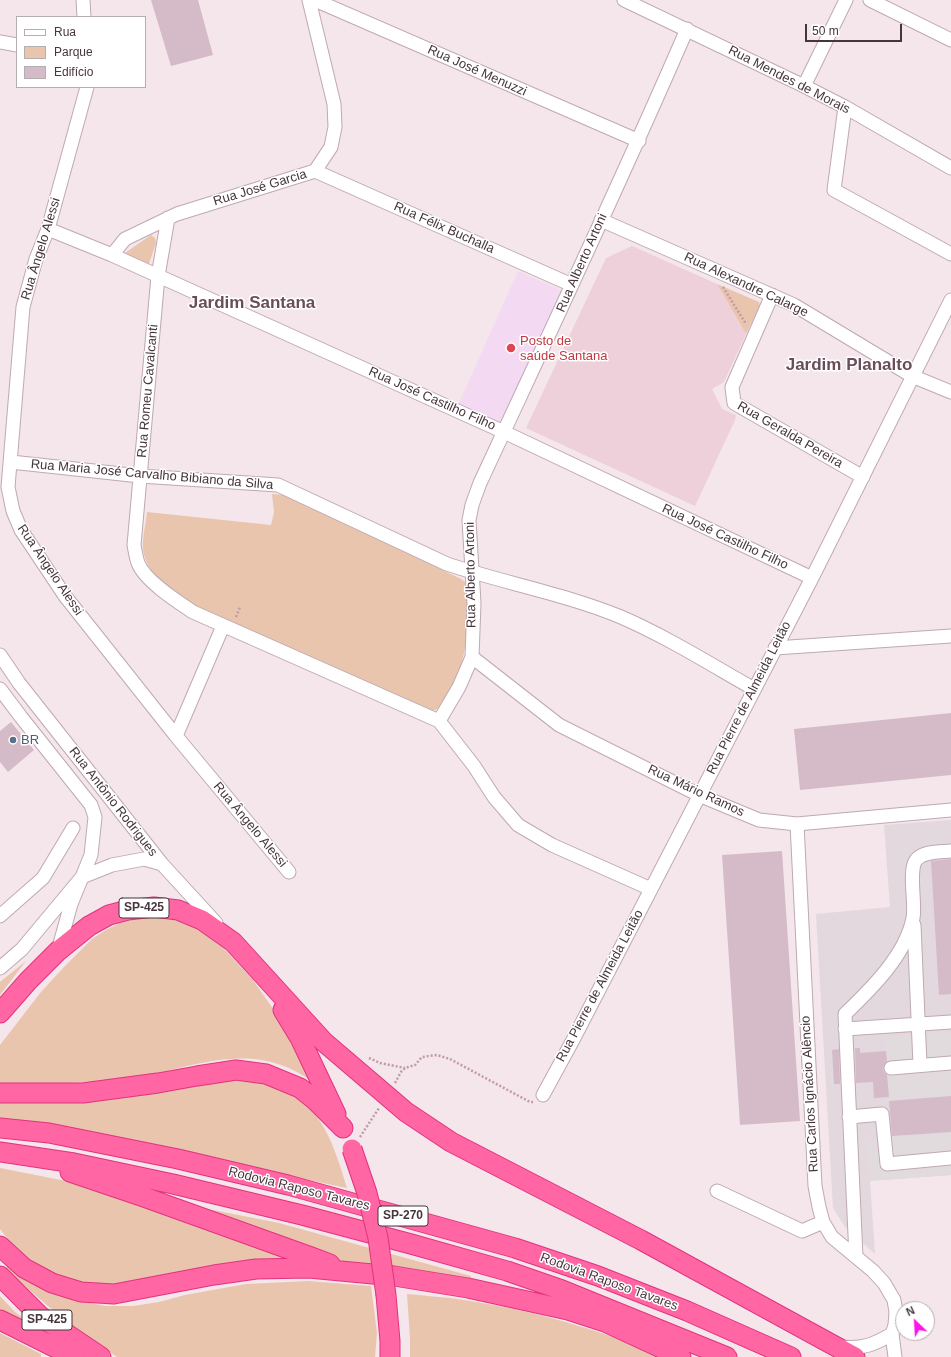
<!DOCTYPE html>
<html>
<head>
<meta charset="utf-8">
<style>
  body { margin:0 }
  #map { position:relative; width:951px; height:1357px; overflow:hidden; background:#f4e6eb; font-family:Helvetica,sans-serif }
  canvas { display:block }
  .legend { position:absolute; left:16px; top:16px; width:130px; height:72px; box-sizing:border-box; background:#fff; border:1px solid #b5aeb1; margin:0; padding:5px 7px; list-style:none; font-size:12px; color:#47353d }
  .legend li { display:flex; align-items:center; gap:8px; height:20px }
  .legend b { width:20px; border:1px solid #b5aeb1 }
  .north { position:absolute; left:895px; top:1301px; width:40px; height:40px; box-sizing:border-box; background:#fff; border:1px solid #b5aeb1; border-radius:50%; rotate:335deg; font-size:11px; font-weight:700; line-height:16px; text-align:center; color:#47353d }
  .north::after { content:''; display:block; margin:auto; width:14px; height:18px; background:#ff12eb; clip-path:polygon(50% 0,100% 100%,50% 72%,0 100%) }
  .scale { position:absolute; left:805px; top:24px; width:97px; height:18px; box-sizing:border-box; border:2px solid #47353d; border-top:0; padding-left:5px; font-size:12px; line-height:14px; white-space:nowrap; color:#47353d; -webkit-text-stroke:3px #fff; paint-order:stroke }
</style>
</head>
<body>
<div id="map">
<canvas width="951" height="1357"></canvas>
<ul class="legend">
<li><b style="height:5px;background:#fff"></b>Rua</li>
<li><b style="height:11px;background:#e9c5ae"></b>Parque</li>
<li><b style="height:11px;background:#d5bbc7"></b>Edifício</li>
</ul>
<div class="north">N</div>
<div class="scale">50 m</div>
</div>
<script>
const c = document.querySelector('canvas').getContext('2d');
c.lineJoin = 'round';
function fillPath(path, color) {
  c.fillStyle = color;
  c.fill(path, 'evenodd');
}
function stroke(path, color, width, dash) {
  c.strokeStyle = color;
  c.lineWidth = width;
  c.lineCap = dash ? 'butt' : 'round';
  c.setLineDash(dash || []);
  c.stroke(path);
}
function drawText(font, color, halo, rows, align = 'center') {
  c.font = font + ' Helvetica,sans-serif';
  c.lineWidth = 3;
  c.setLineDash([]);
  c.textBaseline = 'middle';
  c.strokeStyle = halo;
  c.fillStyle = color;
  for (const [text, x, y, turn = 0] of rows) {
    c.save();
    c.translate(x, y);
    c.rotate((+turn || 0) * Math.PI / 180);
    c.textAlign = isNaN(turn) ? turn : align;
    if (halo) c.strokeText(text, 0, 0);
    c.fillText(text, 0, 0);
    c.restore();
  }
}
fillPath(new Path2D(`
  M951,820V1175L870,1181L875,1254L845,1227L833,1208L816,914L890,907L884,825Z`), '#e3d8de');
fillPath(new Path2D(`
  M632,246L717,284L746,334L724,382L712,389L722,409L736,415L735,420L695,506L526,428L606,258Z`), '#edd0da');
fillPath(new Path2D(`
  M518,271L565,292L504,425L458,405Z`), '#f4d9f3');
fillPath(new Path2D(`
  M151,235L155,238L156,243L148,267L125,253Z
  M717,284L759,302L760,306L746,334Z
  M272,494L286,495L293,497L461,579L468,584L470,592C467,628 468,667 446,697C442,704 439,710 431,711L201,609C180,597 145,575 143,549C142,537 146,524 147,512L271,525L274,512Z
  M152,917L168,918L184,922L199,928L213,937L253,980L287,1029L313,1082C303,1075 293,1069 281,1065C232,1047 180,1071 131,1078C88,1084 44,1084 0,1084V1045L41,992L65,966L92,939L106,930L120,923L136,919Z
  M26,961L0,995V982Z
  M231,1079C240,1080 250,1079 259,1081C264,1082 270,1085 276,1087C323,1104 334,1146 347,1188L122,1141L0,1121V1103C33,1103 65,1104 98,1100C143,1096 187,1087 231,1079Z
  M0,1168L279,1223L471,1276V1280L363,1265L136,1285L86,1284L65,1278L45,1269L26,1257L10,1242L0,1229Z
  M7,1265L80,1301L106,1306H133L159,1302L185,1295L246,1284L308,1281L371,1286L377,1333L375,1357H117C76,1330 41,1302 6,1268Z
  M407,1294C426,1296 445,1297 464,1300C533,1310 601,1330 665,1357H410V1338Z
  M0,1296L15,1312L50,1338L0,1311Z
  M0,1333L41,1354V1357H0Z`), '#e9c5ae');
fillPath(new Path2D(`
  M951,1032V1096L889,1101L885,1037Z
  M951,1132V1175L870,1181L867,1139Z`), '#e1dbde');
fillPath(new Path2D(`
  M151,0H198L213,55L171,66Z
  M951,713V775L800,790L794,729Z
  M11,722L34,750L8,772L0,762V731Z
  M782,851L800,1121L740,1125L722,855Z
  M951,859V994L939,995L931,861Z
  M855,1048H860V1053L886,1051L887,1061L883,1068L884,1072L887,1075L889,1097L874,1098L873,1082L856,1083Z
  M839,1049L840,1084H834L832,1050Z
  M951,1096V1132L892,1136L889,1101Z`), '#d5bbc7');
const minor = new Path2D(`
  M83,0L84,17
  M315,0L639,141
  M624,0L804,86L845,107L951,168
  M870,0L951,40
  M0,42L17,45
  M804,86L846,0
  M87,87L48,229L36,259L23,307L8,487L13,511L21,530L65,596L176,736L289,872
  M845,107L834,190L951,254
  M315,171L572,285
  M168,218L158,276L134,545C135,550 136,557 138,563C145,581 178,602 193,612L439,721L474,766L494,797L518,825L552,845L651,889
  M601,220L794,305L912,376L951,392
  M48,229L112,255L504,432L812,578
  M112,255L125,239L177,214L315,171L331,147L335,127L334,104L309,0
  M772,295L732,387L734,403L863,477
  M11,462L140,476L278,485L447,564C504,583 565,594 621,617C667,637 710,664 754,689
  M775,648L951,636
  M0,655L19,683L162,864L216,923
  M472,657L559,725L699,795L759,820L797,824L951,810
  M0,689L21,717L91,805L95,817L91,855L71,904L58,951
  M439,721L459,687L472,657L474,603L469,520L472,505L480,483C550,332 621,182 687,29
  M176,736L223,626
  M797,824L815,1186L819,1207L823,1222L832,1237L873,1271L884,1283L894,1300L896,1312L895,1325L892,1334L895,1357
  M0,916L43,878L73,828
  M914,925L920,1065
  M0,968L22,949L82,877L112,865L144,859L162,864
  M845,1029L951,1022
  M891,1068L951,1063
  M543,1095L573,1040L812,578L951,300
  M849,1117L882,1114L887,1164L951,1158
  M717,1191L802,1231L823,1222
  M856,1257L845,1014C871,989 906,955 913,918C916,904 908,871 916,860C923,851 940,852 951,851
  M841,1347C863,1349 873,1345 892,1334`);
const highway = new Path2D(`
  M283,1010L300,1038L336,1114
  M0,1013L28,981L58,951L89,926L109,915L128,910L154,907L178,910L202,920L233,942L324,1042L406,1112L451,1142L641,1240L855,1357
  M0,1093H83L158,1083L197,1076L236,1070L266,1074L300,1088L315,1100L343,1128
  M0,1128L49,1133L178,1159L288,1185L515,1248L598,1276L687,1311L791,1357
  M0,1152L74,1163L173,1184L302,1215L411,1244L507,1271L562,1290L727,1357
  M70,1172L144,1197L311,1257L330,1264
  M0,1246L24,1268L52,1283L81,1292L114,1294L214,1275L256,1269L309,1268L394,1276L468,1288L568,1310L605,1322L681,1357
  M0,1276L40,1316L101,1357
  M386,1295L390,1341V1357
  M0,1320L74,1357`);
stroke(minor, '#bfa9b2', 15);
stroke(highway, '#e1337f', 21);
stroke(new Path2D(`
  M723,287L746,324
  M236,617L240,607
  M369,1058L380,1063L405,1068
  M395,1083L401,1072L405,1068L415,1065L422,1057L437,1055L450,1059L530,1102H533
  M360,1137L379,1108`), '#c19aaa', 2.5, [2, 2]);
stroke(minor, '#fff', 13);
stroke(highway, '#ff66a3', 19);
const highwayBridge = new Path2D(`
  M352,1149L367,1193L378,1238L386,1295`);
stroke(highwayBridge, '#e1337f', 21, []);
stroke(highwayBridge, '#ff66a3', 19);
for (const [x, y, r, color] of [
  [511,348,5,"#e0444e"],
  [13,740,4,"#5c6f8a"]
]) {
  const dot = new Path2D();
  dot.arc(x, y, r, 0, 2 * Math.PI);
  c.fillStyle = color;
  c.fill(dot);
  stroke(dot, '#fff', 1.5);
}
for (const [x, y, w] of [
  [144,908,50],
  [403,1216,50],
  [47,1320,50]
]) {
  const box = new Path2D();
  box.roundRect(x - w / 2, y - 10, w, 20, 3);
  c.fillStyle = '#fff';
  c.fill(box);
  stroke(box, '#47353d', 1);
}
drawText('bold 12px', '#47353d', null, [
  ["SP-425",144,908],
  ["SP-270",403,1216],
  ["SP-425",47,1320]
]);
drawText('13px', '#47353d', '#fff', [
  ["Rua José Menuzzi",477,71,24],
  ["Rua Mendes de Morais",789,80,27],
  ["Rua José Garcia",260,188,-17],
  ["Rua Félix Buchalla",444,228,24],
  ["Rua Ângelo Alessi",41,249,-73],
  ["Rua Alberto Artoni",582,263,-66],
  ["Rua Alexandre Calarge",746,285,25],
  ["Rua Romeu Cavalcanti",148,391,-85],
  ["Rua José Castilho Filho",432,399,24],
  ["Rua Geralda Pereira",790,435,30],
  ["Rua Maria José Carvalho Bibiano da Silva",152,475,5],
  ["Rua José Castilho Filho",725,537,25],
  ["Rua Ângelo Alessi",50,570,56],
  ["Rua Alberto Artoni",471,575,-91],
  ["Rua Pierre de Almeida Leitão",749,698,-63],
  ["Rua Mário Ramos",696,791,25],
  ["Rua Antônio Rodrigues",113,802,52],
  ["Rua Ângelo Alessi",250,825,50],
  ["Rua Pierre de Almeida Leitão",600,986,-62],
  ["Rua Carlos Ignácio Alêncio",810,1094,-93],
  ["Rodovia Raposo Tavares",299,1189,14],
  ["Rodovia Raposo Tavares",609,1282,20]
]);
drawText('13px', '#be3a42', '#fff', [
  ["Posto de",520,341],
  ["saúde Santana",520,356]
], 'left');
drawText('13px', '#4e5e75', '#fff', [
  ["BR",21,740]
], 'left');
drawText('bold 17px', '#6a4c5a', '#fff', [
  ["Jardim Santana",252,303],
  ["Jardim Planalto",849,365]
]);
</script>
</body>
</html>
